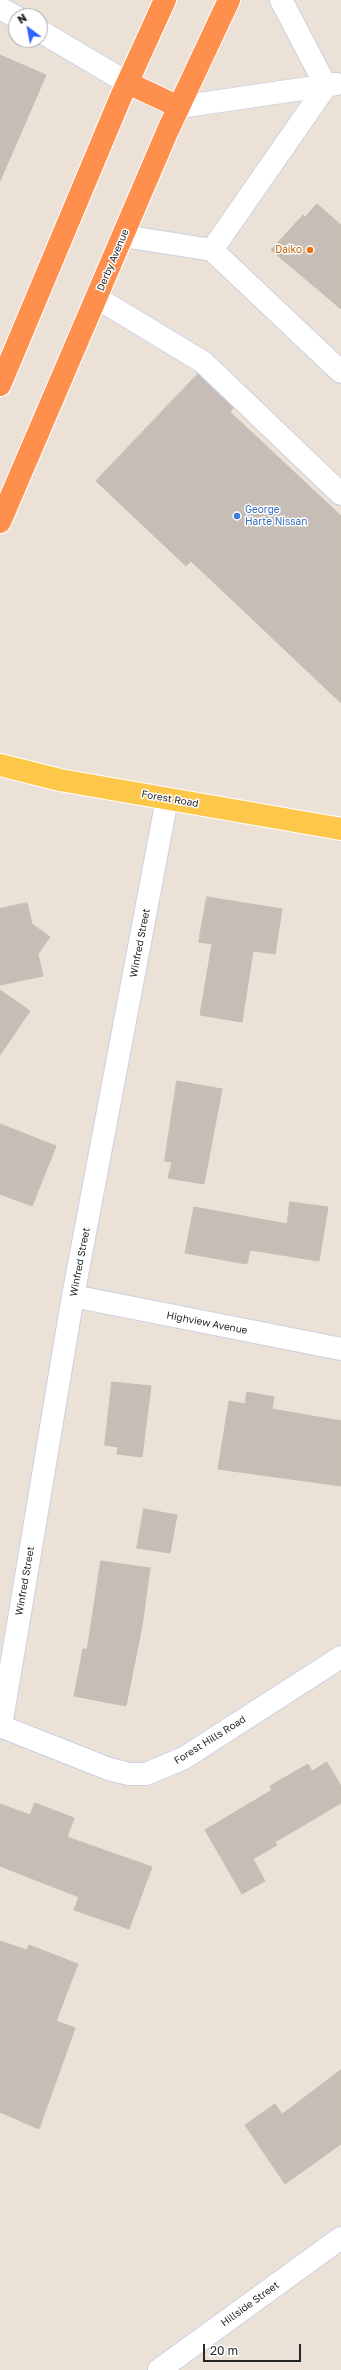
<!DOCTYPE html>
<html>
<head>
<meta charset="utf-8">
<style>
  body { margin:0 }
  #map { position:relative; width:341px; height:2370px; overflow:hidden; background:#ebe1d6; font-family:"Golos Text",sans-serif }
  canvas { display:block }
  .north { position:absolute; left:8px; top:8px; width:40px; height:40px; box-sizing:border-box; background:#fff; border:1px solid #a8a8a8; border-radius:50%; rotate:328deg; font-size:11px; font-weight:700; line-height:16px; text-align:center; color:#262626 }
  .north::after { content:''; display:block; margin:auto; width:14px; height:18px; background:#2f62ff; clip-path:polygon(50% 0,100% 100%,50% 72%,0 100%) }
  .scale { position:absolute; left:203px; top:2344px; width:98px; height:18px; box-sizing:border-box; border:2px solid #262626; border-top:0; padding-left:5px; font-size:12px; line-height:14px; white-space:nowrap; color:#262626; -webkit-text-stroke:3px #fff; paint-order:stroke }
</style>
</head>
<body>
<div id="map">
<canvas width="341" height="2370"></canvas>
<div class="north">N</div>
<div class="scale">20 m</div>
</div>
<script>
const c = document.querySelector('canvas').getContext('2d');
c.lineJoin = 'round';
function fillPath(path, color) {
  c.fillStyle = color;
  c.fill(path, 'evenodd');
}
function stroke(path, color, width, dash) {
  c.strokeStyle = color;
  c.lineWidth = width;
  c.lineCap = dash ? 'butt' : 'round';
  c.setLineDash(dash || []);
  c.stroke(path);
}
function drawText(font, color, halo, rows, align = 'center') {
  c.font = font + ' "Golos Text",sans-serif';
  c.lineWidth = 3;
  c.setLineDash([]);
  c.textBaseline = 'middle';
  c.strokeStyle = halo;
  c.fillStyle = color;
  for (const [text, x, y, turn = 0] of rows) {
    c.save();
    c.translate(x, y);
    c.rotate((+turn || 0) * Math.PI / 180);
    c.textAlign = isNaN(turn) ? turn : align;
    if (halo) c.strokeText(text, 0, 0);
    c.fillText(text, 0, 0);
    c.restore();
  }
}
const building = new Path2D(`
  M0,55L46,75L0,181Z
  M317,204L341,225V309L271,250L303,215L305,217Z
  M198,374L233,408L230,412L341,516V703L191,561L186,566L96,481Z
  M207,897L282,909L275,954L253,951L242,1022L200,1015L212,944L199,942Z
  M27,903L32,924L50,937L38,954L43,976L0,985V909Z
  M0,990L30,1011L0,1055Z
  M177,1081L222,1089L204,1184L168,1178L172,1162L165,1161Z
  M0,1124L56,1146L32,1206L0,1194Z
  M290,1202L328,1207L319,1261L250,1250L247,1264L185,1253L194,1207L287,1224Z
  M112,1382L151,1386L142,1457L117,1454L118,1447L105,1445Z
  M247,1392L274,1397L272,1409L341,1421V1486L218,1469L229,1401L245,1404Z
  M144,1509L177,1515L170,1553L137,1548Z
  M101,1561L150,1568L142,1626L126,1706L74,1696L83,1649H87Z
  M327,1762L341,1786V1803L275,1842L277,1845L253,1859L265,1881L242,1894L205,1830L272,1790L270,1786L308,1764L312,1771Z
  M35,1803L74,1818L67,1837L152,1867L129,1929L74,1910L79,1897L0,1866V1804L30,1815Z
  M0,1941L27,1950L29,1945L78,1964L56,2021L75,2028L39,2129L0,2112Z
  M341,2070V2144L285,2184L245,2125L275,2104L282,2114Z`);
fillPath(building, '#c6beb6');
stroke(building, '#c6bdb0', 1);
const minor = new Path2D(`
  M0,8L16,17
  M40,31L128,83
  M179,107L336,84
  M123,236L212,250L341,372
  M212,250L326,86L281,0
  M97,298L203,362L341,494
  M73,1296L341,1349
  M0,1726L109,1769L129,1774H146L184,1758L341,1657
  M1,1726L73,1296L167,799
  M159,2370L341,2238`);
const major = new Path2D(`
  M0,765L60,780L341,829`);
const highway = new Path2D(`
  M128,83L179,107
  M0,385L120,99L165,0
  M0,522L168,130L229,0`);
stroke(minor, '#cbd1e2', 24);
stroke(major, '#fff', 24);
stroke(highway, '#fff', 24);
stroke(minor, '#fff', 22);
stroke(major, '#fdc849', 22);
stroke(highway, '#ff8f4d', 22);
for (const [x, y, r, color] of [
  [310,250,4,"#e8710a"],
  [237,516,4,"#3f7fe0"]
]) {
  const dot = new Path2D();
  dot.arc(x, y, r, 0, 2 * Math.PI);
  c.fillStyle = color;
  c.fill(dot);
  stroke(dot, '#fff', 1.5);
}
drawText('10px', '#c56008', '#fff', [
  ["Daiko",302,250]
], 'right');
drawText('10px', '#262626', '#fff', [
  ["Derby Avenue",113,260,-67],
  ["Forest Road",170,799,10],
  ["Winfred Street",140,943,-79],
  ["Winfred Street",80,1262,-79],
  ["Highview Avenue",207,1323,11],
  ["Winfred Street",25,1581,-80],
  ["Forest Hills Road",210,1740,-32],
  ["Hillside Street",250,2304,-36]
]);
drawText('10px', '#366cbe', '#fff', [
  ["George",245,510],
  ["Harte Nissan",245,522]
], 'left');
</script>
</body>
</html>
